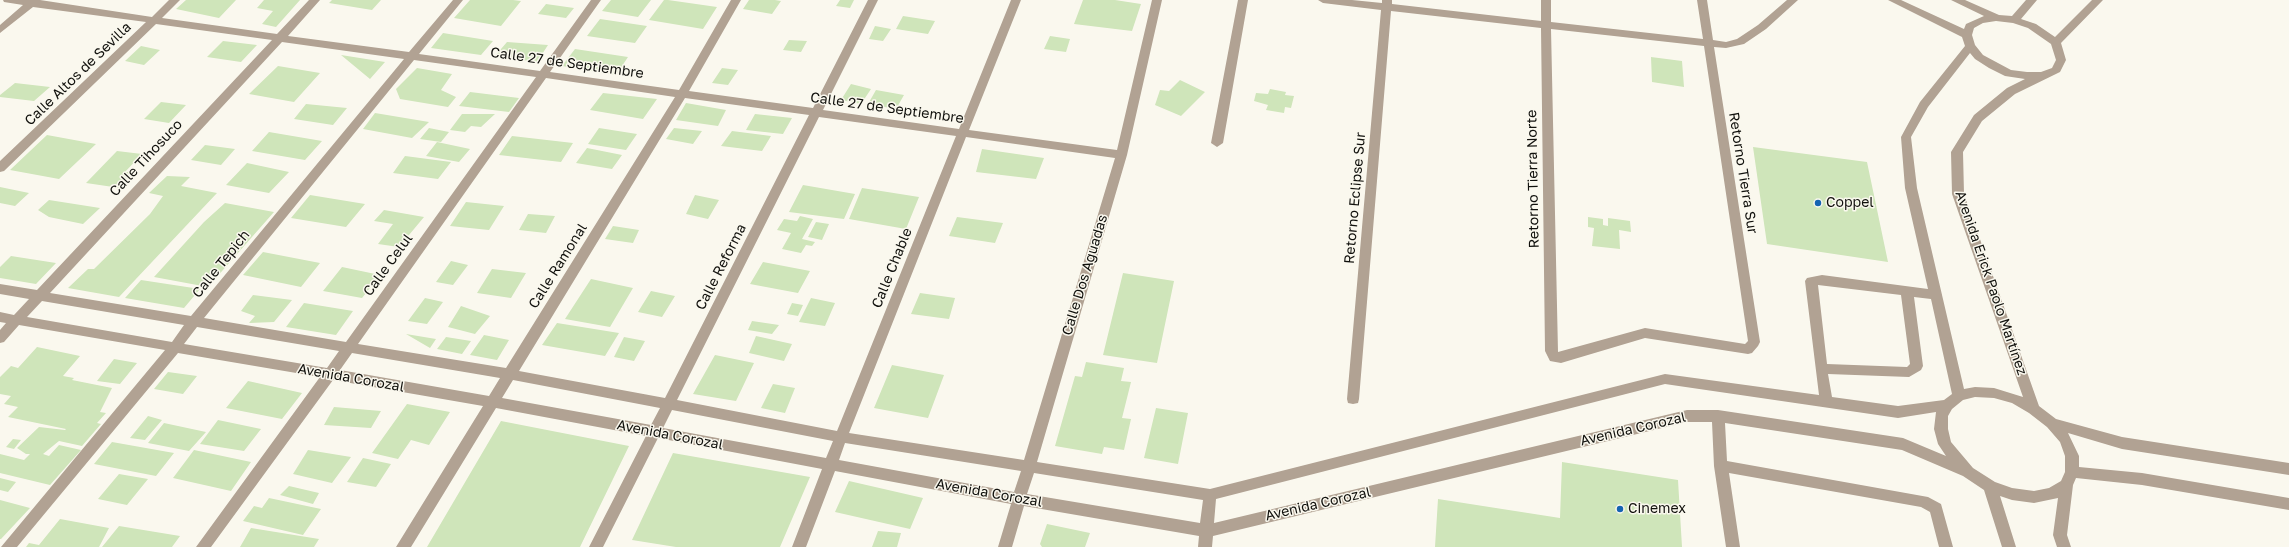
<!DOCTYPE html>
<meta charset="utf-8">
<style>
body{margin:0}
canvas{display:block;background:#faf8ee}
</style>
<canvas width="2289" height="547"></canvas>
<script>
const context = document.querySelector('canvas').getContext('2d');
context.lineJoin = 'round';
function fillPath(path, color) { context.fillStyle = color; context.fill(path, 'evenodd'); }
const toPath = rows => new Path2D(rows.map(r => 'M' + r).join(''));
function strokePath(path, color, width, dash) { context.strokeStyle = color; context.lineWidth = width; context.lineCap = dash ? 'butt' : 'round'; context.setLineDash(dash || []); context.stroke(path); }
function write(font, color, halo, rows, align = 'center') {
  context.font = font + ' "Golos Text",sans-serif'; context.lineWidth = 3; context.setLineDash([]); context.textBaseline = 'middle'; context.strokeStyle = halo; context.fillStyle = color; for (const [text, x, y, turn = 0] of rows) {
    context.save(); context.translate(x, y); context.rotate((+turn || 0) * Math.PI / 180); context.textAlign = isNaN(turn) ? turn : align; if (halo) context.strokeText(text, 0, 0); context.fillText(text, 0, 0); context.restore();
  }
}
fillPath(toPath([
 [186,0,236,0,219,18,176,9],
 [264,0,300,0,276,27,262,24,273,11,257,8],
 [332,0,381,0,372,10,329,3],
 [470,0,513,0,521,1,501,26,454,18],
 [611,0,651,0,638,17,602,11],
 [664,0,668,0,717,7,703,29,649,20],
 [749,0,775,0,781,1,772,14,743,9],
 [840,0,854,0,850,8,836,6],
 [1083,0,1115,0,1141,4,1132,31,1074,24],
 [546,4,574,8,566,18,538,14],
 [903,16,935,21,928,34,896,29],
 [600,19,647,26,635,43,587,36],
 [875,26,891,29,883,41,869,39],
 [443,33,493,41,481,55,431,48],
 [1050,36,1070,39,1066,52,1044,49],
 [789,40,807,41,801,52,783,50],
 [223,41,257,45,241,62,207,57],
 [507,42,548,45,537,62,495,56],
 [141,46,160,50,144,65,125,61],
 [575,49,628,57,616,75,562,66],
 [341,55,385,62,370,79],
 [1651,57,1682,61,1684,87,1652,82],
 [278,66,320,73,294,102,249,94],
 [417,68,452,74,441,90,456,97,448,107,400,99,396,89],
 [722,68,738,70,728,85,712,83],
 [1180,80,1205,92,1181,116,1155,105,1160,90,1169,91],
 [15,83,50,87,34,101,0,97,0,95],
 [851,84,871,89,861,104,841,100],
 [1270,89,1286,92,1285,95,1294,96,1291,108,1285,107,1284,113,1266,110,1268,105,1254,101,1256,93,1268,94],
 [876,90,904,95,896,109,868,104],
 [470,92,519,98,509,112,459,106],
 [603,93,657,99,643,119,590,110],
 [161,102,186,105,169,123,144,119],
 [686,103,726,110,718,126,676,120],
 [306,104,347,108,333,125,294,119],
 [375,113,429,122,412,138,363,129],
 [462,114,495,114,481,127,471,126,465,132,450,130],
 [755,114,792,118,783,134,746,130],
 [429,128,449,132,441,142,420,139],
 [599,128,637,134,626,150,588,144],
 [674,128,702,131,693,144,666,139],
 [732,131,771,136,762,151,721,146],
 [269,132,322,141,305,160,252,151],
 [47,135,96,144,59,179,10,170],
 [512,136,573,143,561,162,499,155],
 [437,142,470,149,459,162,426,156],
 [205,145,235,149,221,165,191,160],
 [1753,147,1867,162,1888,262,1767,244],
 [587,148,622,155,612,169,576,163],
 [982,149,1044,158,1036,179,976,172],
 [117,151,142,154,125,172,134,172,120,188,86,183],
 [405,156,451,162,438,179,393,173],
 [247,163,289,172,269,193,226,185],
 [167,176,190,177,181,186,217,193,119,297,68,288,88,269,94,269,150,214,163,196,149,193],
 [803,185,855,194,844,219,789,212],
 [0,187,29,193,15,206,0,203],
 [862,188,919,197,906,229,849,219],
 [310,195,365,204,346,227,291,218],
 [695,195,719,200,708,219,686,214],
 [49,200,100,208,83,224,49,217,38,210],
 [466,202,504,206,489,230,450,226],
 [225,203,274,212,208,287,154,277,204,222],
 [384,210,424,217,399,247,378,244,393,224,374,221],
 [528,214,555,216,546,233,519,230],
 [800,216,813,219,802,239,815,242,812,246,806,245,801,253,782,249,791,233,777,230,784,219,797,221],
 [957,217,1003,223,995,243,949,236],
 [1588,217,1603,219,1603,225,1608,226,1608,218,1630,221,1631,232,1619,230,1620,249,1592,246,1594,228,1588,227],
 [816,222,829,224,822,240,808,237],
 [613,226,639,230,633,243,605,239],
 [263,252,320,263,301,287,243,275],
 [11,256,56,263,36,284,0,278,0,267],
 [451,261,468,265,453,285,436,282],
 [763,262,810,271,798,293,750,284],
 [342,267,380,275,362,298,323,291],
 [492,269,526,273,511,298,477,293],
 [1123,273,1174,281,1157,363,1103,355],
 [591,279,633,288,610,327,565,319],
 [141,280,200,289,184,308,125,298],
 [651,291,675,296,662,317,638,312],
 [920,293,955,298,949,319,911,314],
 [253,295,292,300,274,322,249,323,255,316,241,311],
 [425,298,443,302,427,324,408,321],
 [811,298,835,303,825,326,799,322],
 [304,303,353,311,336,335,286,327],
 [792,303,803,305,798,316,787,314],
 [461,306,490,316,475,334,448,327],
 [752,321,779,325,772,334,748,330],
 [557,323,619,333,605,356,542,345],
 [406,334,436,339,430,348],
 [484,335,509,340,497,360,470,355],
 [756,336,792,344,784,361,749,353],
 [446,337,471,341,462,354,437,349],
 [624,337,645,341,634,361,614,357],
 [37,347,80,356,63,376,74,378,72,380,112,388,100,412,106,413,97,423,101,424,82,446,59,441,43,454,49,456,59,445,81,450,50,485,0,473,0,454,24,460,30,454,26,454,17,448,39,427,65,430,66,429,8,417,18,407,4,404,11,396,0,394,0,377,11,366,18,368],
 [715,355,754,363,736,401,693,394],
 [114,359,137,363,120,384,97,381],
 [1086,362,1124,368,1121,381,1131,382,1122,418,1131,419,1124,450,1104,447,1102,454,1055,446,1075,376,1082,377],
 [892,365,944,375,928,418,874,408],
 [168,372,197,376,183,394,154,389],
 [248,381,302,393,282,419,226,408],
 [773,384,795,388,785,413,761,408],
 [407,404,450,412,429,445,411,440,398,459,372,453],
 [334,407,381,411,371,428,324,425],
 [1156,408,1188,413,1178,464,1144,458],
 [148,416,162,420,145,440,130,438],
 [218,420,261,429,244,451,200,444],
 [501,421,629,446,580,547,427,547],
 [164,423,206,432,189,451,148,443],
 [13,439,21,440,14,449,6,447],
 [112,442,174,453,156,476,94,464],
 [194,450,251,462,231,491,173,478],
 [308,450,351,457,332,483,293,474],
 [673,453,810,477,780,547,676,547,632,540],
 [363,458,391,464,376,487,347,482],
 [1562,462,1678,480,1682,547,1435,547,1438,499,1560,518],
 [119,474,148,479,127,505,98,499],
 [0,478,16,482,8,492,0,490],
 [849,481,923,498,910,529,835,512],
 [289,486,319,493,313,504,280,495],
 [269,498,321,509,303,535,243,521,254,506,262,508],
 [0,500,30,508,1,539,0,539],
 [60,519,109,528,99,547,26,547,29,543,39,545],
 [1047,524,1090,533,1085,547,1042,547,1040,544],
 [119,526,180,536,172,547,102,547],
 [251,528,319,539,314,547,240,547],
 [878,531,901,533,897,547,872,547]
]), '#cfe5ba');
fillPath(toPath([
 [3,0,40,0,152,17,169,0,180,0,162,18,277,34,309,0,320,0,288,36,409,52,453,0,463,0,419,54,540,71,591,0,601,0,550,72,679,90,731,0,741,0,689,91,813,108,868,0,878,0,823,110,959,129,1011,0,1021,0,969,130,1117,150,1152,0,1162,0,1127,155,1037,462,1210,489,1665,374,1819,395,1805,281,1807,278,1822,275,1928,289,1905,188,1901,137,1920,102,1965,46,1962,37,1888,0,1901,0,1964,29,1966,24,1984,16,1951,0,1965,0,1999,15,2012,16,2026,0,2037,0,2021,19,2036,24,2055,37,2092,0,2103,0,2061,43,2066,60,2060,72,2015,94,1982,121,1963,152,1964,194,2039,406,2056,419,2122,437,2289,463,2289,475,2122,449,2068,433,2079,456,2079,467,2142,473,2289,498,2289,510,2142,485,2076,478,2073,485,2067,535,2071,547,2057,547,2053,535,2058,498,2034,503,2012,500,2000,496,2016,547,2002,547,1984,490,1963,476,1902,450,1725,423,1727,461,1928,497,1941,504,1953,547,1939,547,1930,512,1921,507,1729,473,1740,547,1726,547,1714,466,1712,422,1687,422,1213,536,1212,547,1198,547,1199,536,1024,506,1012,547,998,547,1011,504,835,471,806,547,792,547,822,469,658,438,603,547,589,547,646,436,496,408,411,547,396,547,483,406,333,380,211,547,196,547,320,377,178,353,17,547,1,547,165,350,19,325,4,342,0,343,0,330,6,323,0,322,0,312,14,315,29,299,0,294,0,284,37,290,272,40,156,24,4,171,0,172,0,161,146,22,33,7,0,33,0,25,23,5,4,2,3,0],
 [1996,21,2013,23,2028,28,2051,44,2056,60,2052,68,2041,72,2027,72,2011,70,1983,55,1975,45,1972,35,1974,28,1983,23,1996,21],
 [282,42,404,59,191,316,50,293,282,42],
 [1970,53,1975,59,1989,68,2005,76,2025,79,2007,88,1974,115,1951,152,1952,194,2023,397,1994,388,1975,387,1964,389,1917,188,1911,137,1928,107,1970,53],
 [414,60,536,77,346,342,204,318,414,60],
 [546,78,675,97,506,368,358,344,546,78],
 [685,98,809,115,665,398,519,371,685,98],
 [819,117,956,136,837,431,677,400,819,117],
 [966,137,1115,158,1024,460,849,433,966,137],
 [1818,285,1901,295,1910,364,1907,367,1827,364,1818,285],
 [1914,297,1931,299,1952,394,1944,400,1898,406,1832,397,1828,374,1909,377,1921,370,1923,366,1914,297],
 [42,301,184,325,172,342,27,317,42,301],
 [197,327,339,351,327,368,184,344,197,327],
 [352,353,500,378,489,396,340,370,352,353],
 [513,380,660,408,651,425,502,398,513,380],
 [1665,384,1898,418,1936,412,1934,429,1938,444,1946,456,1903,438,1718,410,1687,410,1214,523,1216,499,1665,384],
 [1975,397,1994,398,2012,403,2029,413,2047,427,2060,442,2065,456,2065,472,2061,481,2049,488,2034,491,2012,488,1995,482,1973,468,1951,442,1948,429,1948,416,1952,409,1963,400,1975,397],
 [672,410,833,441,826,458,663,428,672,410],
 [845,443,1021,471,1014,492,839,460,845,443],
 [1034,473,1203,500,1200,523,1027,494,1034,473],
 [1238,0,1248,0,1223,143,1217,147,1211,143,1238,0],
 [1318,0,1352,0,1382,3,1382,0,1392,0,1392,4,1541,21,1541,0,1551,0,1551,22,1703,39,1697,0,1707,0,1713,40,1726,42,1737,39,1758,25,1787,0,1798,0,1766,29,1744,44,1726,48,1714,47,1760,342,1758,346,1752,353,1748,354,1645,338,1561,363,1550,361,1545,351,1541,28,1391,11,1359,399,1358,403,1353,404,1348,403,1347,399,1381,10,1323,3,1318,0],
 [1551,29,1704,46,1748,341,1745,344,1645,328,1558,352,1551,29]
]), '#b1a293');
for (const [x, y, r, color] of [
 [1818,203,4,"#1563b2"],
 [1620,509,4,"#1563b2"]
]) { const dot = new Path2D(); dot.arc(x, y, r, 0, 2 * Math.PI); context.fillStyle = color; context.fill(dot); strokePath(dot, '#faf8ee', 1.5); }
write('14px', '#10100c', '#faf8ee', [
 ["Calle 27 de Septiembre",567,63,8],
 ["Calle Altos de Sevilla",78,74,-44],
 ["Calle 27 de Septiembre",887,108,8],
 ["Calle Tihosuco",146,158,-47],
 ["Retorno Tierra Sur",1743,173,81],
 ["Retorno Tierra Norte",1533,179,-91],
 ["Retorno Eclipse Sur",1355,198,-85],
 ["Calle Tepich",221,264,-51],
 ["Calle Celul",388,265,-54],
 ["Calle Ramonal",558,266,-58],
 ["Calle Reforma",721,267,-63],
 ["Calle Chable",892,268,-68],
 ["Calle Dos Aguadas",1085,275,-73],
 ["Avenida Erick Paolo Martínez",1991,283,71],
 ["Avenida Corozal",351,378,10],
 ["Avenida Corozal",1633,429,-13],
 ["Avenida Corozal",670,435,11],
 ["Avenida Corozal",989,493,10],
 ["Avenida Corozal",1318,504,-13]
]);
write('14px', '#10100c', '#faf8ee', [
 ["Coppel",1826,203],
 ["Cinemex",1628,509]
], 'left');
</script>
